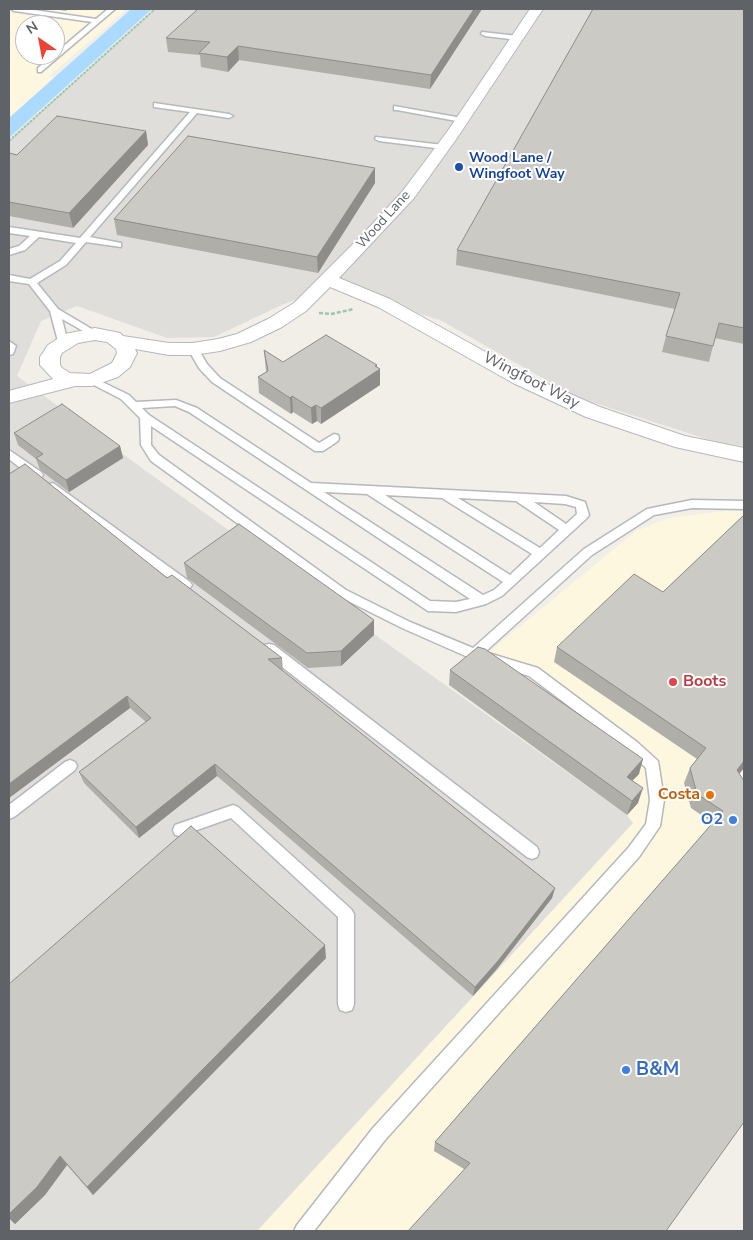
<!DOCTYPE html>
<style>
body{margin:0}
#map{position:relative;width:753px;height:1240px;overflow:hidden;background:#f1efe8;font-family:"Nunito Sans",sans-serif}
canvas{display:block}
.frame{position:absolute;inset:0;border:10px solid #5f6368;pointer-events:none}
.north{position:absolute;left:15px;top:15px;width:50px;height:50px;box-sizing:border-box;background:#fff;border:1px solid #bfc1c3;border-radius:50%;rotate:327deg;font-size:14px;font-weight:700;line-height:20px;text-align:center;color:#5f6368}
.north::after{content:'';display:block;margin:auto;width:18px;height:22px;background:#ea4335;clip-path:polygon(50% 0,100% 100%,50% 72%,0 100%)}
</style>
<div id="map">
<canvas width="753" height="1240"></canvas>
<div class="frame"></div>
<div class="north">N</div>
</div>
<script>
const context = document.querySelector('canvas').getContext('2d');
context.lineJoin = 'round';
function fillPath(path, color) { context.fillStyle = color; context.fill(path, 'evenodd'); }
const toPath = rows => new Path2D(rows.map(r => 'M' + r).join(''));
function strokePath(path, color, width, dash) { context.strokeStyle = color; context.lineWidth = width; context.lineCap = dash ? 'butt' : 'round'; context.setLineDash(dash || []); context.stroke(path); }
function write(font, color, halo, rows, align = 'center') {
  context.font = font + ' "Nunito Sans",sans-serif'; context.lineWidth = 4; context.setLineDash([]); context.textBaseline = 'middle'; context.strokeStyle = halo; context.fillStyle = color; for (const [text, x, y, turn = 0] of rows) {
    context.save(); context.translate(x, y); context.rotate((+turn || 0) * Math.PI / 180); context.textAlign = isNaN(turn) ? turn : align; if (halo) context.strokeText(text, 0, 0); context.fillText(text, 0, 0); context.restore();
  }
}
fillPath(toPath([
 [9,9,127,9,49,76,54,78,9,118],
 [25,25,55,25,55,55,25,55],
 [734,510,744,512,744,1120,665,1231,257,1231,632,823,627,815,449,685,636,531,669,518]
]), '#fef7e0');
fillPath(toPath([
 [155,9,744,9,744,446,719,443,576,397,440,320,331,287,284,304,214,337,167,338,77,306,41,321,17,376,139,466,627,815,633,823,257,1231,9,1231,9,141]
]), '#e0deda');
fillPath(toPath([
 [131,9,152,9,9,138,9,118]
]), '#aadaff');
const service = toPath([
 [11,9,27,9,96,19,108,9,115,9,41,72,38,72,38,68,92,22,14,11,11,9],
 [482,32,518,36,522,38,518,40,485,36,481,34,482,32],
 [154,103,229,114,233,116,229,118,197,113,90,237,121,243,121,247,86,242,66,265,37,283,58,309,100,334,95,337,92,336,62,319,68,343,67,345,59,345,50,311,29,284,9,281,9,275,30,279,60,261,76,243,39,237,25,250,9,255,9,249,19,246,30,236,9,233,9,227,80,238,190,112,154,107,154,103],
 [394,106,462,118,466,120,462,122,397,110,394,110,394,106],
 [376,137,443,145,447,147,443,149,379,141,375,139,376,137],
 [9,341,16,346,13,354,9,355,9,341],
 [193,346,197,347,207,364,220,378,319,443,334,434,338,435,339,438,338,441,323,451,315,451,212,382,199,368,188,349,193,346],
 [92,377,129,395,136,402,176,400,197,408,311,483,566,496,585,502,589,515,587,518,502,596,486,604,456,612,428,611,151,426,151,445,159,455,346,590,410,622,473,648,584,549,647,509,692,500,744,501,744,509,692,508,654,515,592,555,485,652,538,668,637,742,658,761,664,800,660,826,639,857,385,1140,314,1231,294,1231,297,1225,373,1128,629,847,646,824,650,800,646,768,627,750,529,676,470,658,402,628,338,596,151,461,141,445,140,418,121,399,88,382,87,380,92,377],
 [175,406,189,412,470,599,456,602,430,601,149,415,142,408,175,406],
 [324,492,367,494,503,582,494,590,483,595,324,492],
 [385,495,442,498,532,554,510,575,385,495],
 [458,498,516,501,559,530,540,548,458,498],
 [534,502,565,504,576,507,577,514,566,524,534,502],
 [9,450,41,472,43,475,41,478,33,478,9,459,9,450],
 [53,483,190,582,192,585,190,588,182,588,49,490,47,487,49,484,53,483],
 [269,644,274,645,537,847,539,852,537,857,532,859,527,857,264,653,263,649,264,645,269,644],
 [70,760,75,762,77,766,75,770,14,817,9,819,9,805,65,762,70,760],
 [233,805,238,807,351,909,354,914,354,1004,352,1010,346,1012,340,1010,338,1004,338,917,231,818,180,836,175,835,173,830,175,825,233,805]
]);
const minor = toPath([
 [530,9,543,9,457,138,414,198,339,278,390,299,527,375,600,407,685,436,744,448,744,462,675,447,586,417,513,383,378,307,330,287,306,311,282,327,251,342,220,351,193,355,169,355,135,349,137,353,130,367,118,377,92,386,75,386,9,403,9,391,53,379,40,365,40,357,48,345,65,334,95,328,120,333,123,336,169,343,193,343,218,339,237,334,268,319,294,303,363,234,402,192,447,132,530,9],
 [95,340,107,342,116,349,117,353,112,363,90,374,70,373,62,368,60,365,60,357,62,353,78,343,95,340]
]);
strokePath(service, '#b5b8bc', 3);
strokePath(minor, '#b5b8bc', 2);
strokePath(toPath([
 [9,141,155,9]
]), '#9cc7a9', 2, [3, 1]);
strokePath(toPath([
 [319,313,331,314,354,309]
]), '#9cc7a9', 2.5, [4, 2]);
fillPath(service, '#fff');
fillPath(minor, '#fff');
fillPath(toPath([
 [54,9,68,9,66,11],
 [482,9,430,89,239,60,228,72,201,67,200,55,168,52,166,38],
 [744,9,744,344,715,338,709,362,662,352,666,336,675,309,456,265,457,250],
 [146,131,148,145,73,228,9,216,9,153,17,155],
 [375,168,375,183,318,273,117,235,114,219],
 [264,350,283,362,377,367,380,385,321,424,317,421,312,424,293,412,291,414,259,393,258,377,266,372],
 [14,433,120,446,123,458,69,492,40,470,36,459,18,445],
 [9,474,167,578,282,658,283,670,281,670,555,888,552,898,496,970,473,996,217,776,139,838,84,783,79,772,146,722,130,708,9,798],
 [744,515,744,768,739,774,744,1122,464,1169,434,1151,435,1142,713,823,691,808,684,783,690,768,697,759,554,662,557,647,663,592],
 [184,563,374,635,341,666,308,668,187,578],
 [450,670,639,774,632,781,638,803,627,815,449,685],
 [326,958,93,1195,67,1165,45,1195,15,1224,9,1218,9,984]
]), '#afaea9');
fillPath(toPath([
 [474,9,482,9,430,89,431,75],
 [238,46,239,60,228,72,227,57],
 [146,131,148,145,73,228,69,213],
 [375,168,375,183,318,273,317,257],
 [377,365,377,371,380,369,380,385,321,424,321,408],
 [292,396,293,412,291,414,290,398],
 [316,405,317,421,312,424,311,408],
 [120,446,123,458,69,492,66,480],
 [374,620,374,635,341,666,341,651],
 [127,696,130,708,9,798,9,784],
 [643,759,639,774,622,791,627,777],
 [744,761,744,768,731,784,737,770],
 [215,764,217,776,139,838,136,827],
 [643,788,638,803,627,815,632,801],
 [555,888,552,898,496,970,473,996,475,987],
 [325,945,326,958,93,1195,87,1187],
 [60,1156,67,1165,45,1195,15,1224,9,1218,9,1214]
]), '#8f8d8a');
const building = toPath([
 [198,9,474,9,431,75,238,46,227,57,199,53,210,42,166,38,198,9],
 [593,9,744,9,744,328,719,323,713,346,666,336,680,293,457,250,593,9],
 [57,116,146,131,69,213,9,202,9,153,17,155,57,116],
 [188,136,375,168,317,257,114,219,188,136],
 [326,335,377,365,375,366,380,369,321,408,316,405,311,408,292,396,290,398,258,377,268,371,264,350,283,362,326,335],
 [62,404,120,446,66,480,36,458,43,454,14,433,62,404],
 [25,464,167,578,172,575,282,658,268,659,555,888,498,961,475,987,215,764,136,827,79,772,151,718,127,696,9,784,9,474,25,464],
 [744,515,744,761,737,770,744,781,744,1122,666,1231,408,1231,470,1163,435,1142,723,811,697,794,690,768,706,748,557,647,634,574,663,592,744,515],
 [239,524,374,620,341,651,307,653,184,563,239,524],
 [478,647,485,649,643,759,627,777,643,788,632,801,450,670,478,647],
 [191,826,325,945,87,1187,60,1156,37,1187,9,1214,9,984,191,826]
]);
fillPath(building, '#cccac5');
strokePath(building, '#8f8d8a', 1);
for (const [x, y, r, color] of [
 [459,167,5,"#1a4fb4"],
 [673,682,5,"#e0444e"],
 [710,795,5,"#e8710a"],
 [733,820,5,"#3f7fe0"],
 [626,1070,5,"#3f7fe0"]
]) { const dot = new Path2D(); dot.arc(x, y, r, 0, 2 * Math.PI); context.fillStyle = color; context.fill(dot); strokePath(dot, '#fff', 2); }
write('bold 14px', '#164399', '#fff', [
 ["Wood Lane /",469,159],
 ["Wingfoot Way",469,175]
], 'left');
write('14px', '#5f6368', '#fff', [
 ["Wood Lane",384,220,-48]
]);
write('16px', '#5f6368', '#fff', [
 ["Wingfoot Way",531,381,27]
]);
write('bold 16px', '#be3a42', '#fff', [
 ["Boots",683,682]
], 'left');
write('bold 16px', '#c56008', '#fff', [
 ["Costa",700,795]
], 'right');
write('bold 16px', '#366cbe', '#fff', [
 ["O2",723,820]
], 'right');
write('bold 19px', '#366cbe', '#fff', [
 ["B&M",636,1070]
], 'left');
</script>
